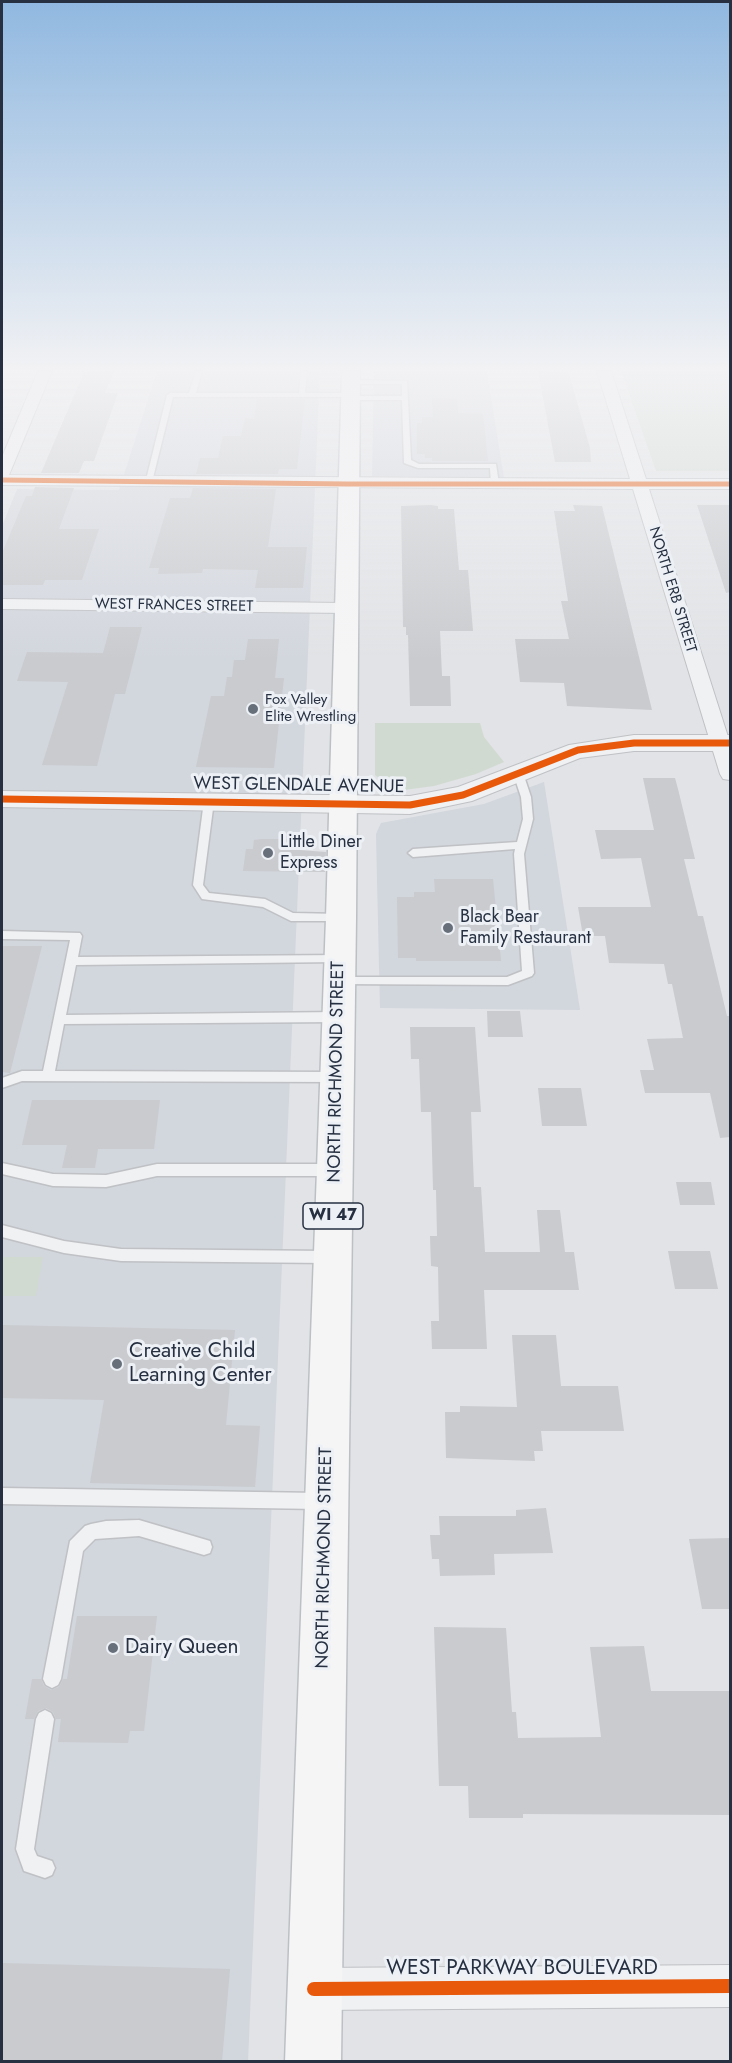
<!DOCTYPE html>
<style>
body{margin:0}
#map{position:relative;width:732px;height:2063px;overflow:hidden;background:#e1e3e6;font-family:Jost,sans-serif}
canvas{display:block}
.frame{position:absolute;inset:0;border:3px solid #263041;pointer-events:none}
</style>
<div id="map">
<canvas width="732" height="2063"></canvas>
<div class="frame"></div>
</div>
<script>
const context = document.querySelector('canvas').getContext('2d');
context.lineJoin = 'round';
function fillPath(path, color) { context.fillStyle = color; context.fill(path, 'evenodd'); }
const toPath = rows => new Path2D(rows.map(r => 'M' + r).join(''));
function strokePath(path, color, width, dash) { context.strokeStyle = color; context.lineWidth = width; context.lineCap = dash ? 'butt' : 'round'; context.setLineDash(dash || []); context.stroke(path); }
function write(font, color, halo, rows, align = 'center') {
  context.font = font + ' Jost,sans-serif'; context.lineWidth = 6; context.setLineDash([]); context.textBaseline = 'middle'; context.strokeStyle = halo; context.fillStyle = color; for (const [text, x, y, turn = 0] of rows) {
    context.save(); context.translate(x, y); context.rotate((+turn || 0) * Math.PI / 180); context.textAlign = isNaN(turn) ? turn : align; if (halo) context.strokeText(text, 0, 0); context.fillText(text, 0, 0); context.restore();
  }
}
fillPath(toPath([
 [157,371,320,371,248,2061,2,2062,2,526,17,489,119,490],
 [374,371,487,371,504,478,372,476],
 [544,782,580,1010,380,1008,376,834,381,823,484,804]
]), '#d2d6dd');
fillPath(toPath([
 [621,371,730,371,730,471,656,471],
 [375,723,480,723,484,737,504,762,476,774,434,786,404,790,402,786,389,786,375,775],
 [2,1257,43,1257,36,1296,2,1296]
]), '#d1dad0');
fillPath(toPath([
 [114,371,105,393,118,393,94,461,84,461,79,473,41,473,84,372],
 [538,371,569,373,590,448,591,462,555,462],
 [432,398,457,399,458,413,483,414,488,461,432,461,432,458,425,458,425,454,417,454,417,423,422,423,422,417,433,417],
 [257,399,305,399,297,469,279,469,278,474,196,474,200,458,218,458,223,436,241,436,245,418,254,419],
 [35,487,74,488,59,529,99,529,82,580,45,580,43,585,2,585,2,553,26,496,32,496],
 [193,488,276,489,268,547,307,547,303,588,255,588,258,570,203,569,202,573,158,574,159,568,149,568,170,498,190,498],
 [431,505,438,506,438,509,454,509,459,570,468,570,473,631,440,631,442,676,450,676,451,706,410,706,408,635,406,635,406,627,403,627,401,506],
 [573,505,602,506,652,710,567,706,564,683,520,682,515,639,569,639,561,601,568,601,554,511,575,511],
 [697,505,730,505,730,592,726,593],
 [110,627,142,627,125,694,115,694,97,766,42,765,68,682,17,681,27,652,103,653],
 [248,639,279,639,275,678,284,678,274,768,196,767,211,696,224,696,227,677,232,677,234,660,245,660],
 [643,778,675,778,678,789,695,859,684,859,698,916,703,916,727,1016,730,1016,730,1137,720,1138,710,1093,645,1093,640,1070,654,1070,647,1039,683,1038,672,984,668,984,664,964,609,963,605,936,583,936,578,907,651,907,641,858,601,859,595,830,654,830],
 [262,839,287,839,286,849,326,852,325,872,243,871,246,849,253,849,254,840],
 [434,879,493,879,501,961,416,961,416,958,398,958,397,897,414,897,414,892,435,892],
 [2,946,42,946,10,1073,2,1072],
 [487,1011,520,1011,523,1037,488,1037],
 [410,1027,475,1027,481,1112,471,1112,474,1187,481,1187,485,1252,540,1252,537,1210,560,1210,565,1252,574,1252,579,1290,484,1290,487,1349,432,1349,431,1321,439,1321,438,1267,431,1266,430,1236,437,1236,436,1190,433,1190,431,1112,421,1112,419,1059,411,1059],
 [538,1088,581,1088,587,1126,542,1126],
 [32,1100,160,1100,154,1149,98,1149,95,1168,62,1168,67,1145,22,1145],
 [676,1182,711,1182,715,1205,680,1205],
 [668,1251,710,1251,718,1289,675,1289],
 [2,1325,235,1330,226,1425,260,1426,255,1487,90,1483,104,1400,2,1398],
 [512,1335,556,1335,561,1386,618,1386,624,1431,541,1431,543,1451,534,1451,535,1461,446,1458,445,1412,460,1412,460,1406,517,1407],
 [546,1508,553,1553,494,1554,495,1575,440,1576,439,1559,432,1559,430,1535,440,1535,439,1516,516,1516,516,1510],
 [730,1538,730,1609,702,1609,689,1539],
 [77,1616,157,1616,144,1731,130,1731,128,1743,58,1742,61,1719,56,1719,53,1712,46,1708,38,1711,34,1719,25,1719,32,1679,41,1679,44,1686,51,1690,59,1687,63,1679,67,1679],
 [434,1627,506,1628,512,1712,516,1712,518,1738,601,1737,590,1647,644,1646,651,1691,730,1691,730,1815,523,1814,523,1818,469,1818,468,1786,439,1786],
 [2,1963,230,1969,222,2061,2,2061]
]), '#c9cbce');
const service = toPath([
 [196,371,202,371,196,393,299,393,301,371,307,371,305,393,350,393,353,396,402,396,402,384,350,384,347,382,350,380,407,381,411,460,419,464,496,464,499,484,495,486,491,484,490,468,418,468,404,463,402,400,350,400,347,397,173,397,152,482,145,484,167,395,170,393,189,393,196,371],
 [518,770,523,773,531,797,533,819,524,854,534,973,532,976,508,985,337,984,335,981,341,977,507,977,522,971,514,854,515,849,413,857,408,853,413,849,517,842,523,819,521,797,513,773,518,770],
 [209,798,214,801,203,885,209,893,265,899,293,913,341,914,347,918,345,921,291,921,263,907,202,899,193,885,204,801,209,798],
 [2,931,80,933,82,936,78,957,343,955,345,958,339,962,76,965,66,1015,338,1012,344,1017,338,1022,64,1024,55,1071,336,1072,340,1074,342,1077,340,1080,336,1082,22,1081,2,1088,2,1078,22,1071,43,1071,70,940,2,939,2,931],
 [2,1163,53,1174,106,1175,157,1164,333,1164,338,1166,340,1170,338,1174,333,1176,157,1176,106,1187,53,1186,2,1174,2,1163],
 [2,1225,64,1241,121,1249,328,1251,333,1253,335,1257,333,1261,328,1263,121,1261,64,1253,2,1237,2,1225],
 [2,1488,319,1493,325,1495,327,1501,325,1507,319,1509,2,1504,2,1488],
 [139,1520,210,1541,212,1547,210,1553,204,1555,139,1536,95,1539,83,1551,61,1679,58,1685,52,1688,46,1685,43,1679,70,1541,85,1526,91,1524,106,1521,139,1520],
 [45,1710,51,1713,54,1719,34,1849,37,1856,52,1861,55,1868,52,1875,45,1878,24,1871,16,1849,36,1719,39,1713,45,1710]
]);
const minor = toPath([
 [38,371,52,371,9,475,630,479,597,371,611,371,646,479,730,479,730,489,649,489,730,743,730,780,723,779,720,774,633,489,2,485,2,457,38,371],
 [2,599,346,603,355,608,346,613,2,609,2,599],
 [730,1965,730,2007,314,2010,299,2004,293,1989,299,1974,314,1968,730,1965]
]);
const tertiary = toPath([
 [634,735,730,735,730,751,634,751,580,758,472,801,410,814,2,807,2,791,410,796,458,787,569,745,634,735]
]);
const primary = toPath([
 [342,371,360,371,356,918,341,2062,285,2062,326,918,342,371]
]);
strokePath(service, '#bfc1c4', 3);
strokePath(minor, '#bfc1c4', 2);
strokePath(tertiary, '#bfc1c4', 2);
strokePath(primary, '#bcc0c4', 3);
fillPath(service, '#f0f1f3');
fillPath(minor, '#f0f1f3');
fillPath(tertiary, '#f0f1f3');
fillPath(primary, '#f5f5f6');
strokePath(toPath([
 [2,480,347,484,730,484]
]), '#e8590c', 5);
strokePath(toPath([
 [2,799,410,805,463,795,578,750,634,743,730,743]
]), '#e8590c', 7);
strokePath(toPath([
 [314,1989,730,1986]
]), '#e8590c', 14);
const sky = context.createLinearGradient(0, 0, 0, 660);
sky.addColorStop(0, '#90b8e0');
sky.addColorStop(0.56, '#f2f2f4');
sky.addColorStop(1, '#f2f2f400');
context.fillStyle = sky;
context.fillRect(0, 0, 732, 660);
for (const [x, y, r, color] of [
 [253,709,6,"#676f7b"],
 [268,853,6,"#676f7b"],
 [448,928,6,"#676f7b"],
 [117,1364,6,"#676f7b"],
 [113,1648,6,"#676f7b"]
]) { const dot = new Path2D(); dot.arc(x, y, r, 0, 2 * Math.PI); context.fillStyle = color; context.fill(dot); strokePath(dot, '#edf1f6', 2); }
write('15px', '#263041', '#edf1f6', [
 ["NORTH ERB STREET",672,590,73],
 ["WEST FRANCES STREET",174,606,1]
]);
write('15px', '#263041', '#edf1f6', [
 ["Fox Valley",265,700],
 ["Elite Wrestling",265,717]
], 'left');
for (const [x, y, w] of [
 [333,1216,60]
]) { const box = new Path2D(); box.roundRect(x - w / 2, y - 13, w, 26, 4.5); context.fillStyle = '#edf1f6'; context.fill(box); strokePath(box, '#263041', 1.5); }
write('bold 16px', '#263041', null, [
 ["WI 47",333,1216]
]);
write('18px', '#263041', '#edf1f6', [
 ["WEST GLENDALE AVENUE",299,786,1],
 ["NORTH RICHMOND STREET",337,1072,-89],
 ["NORTH RICHMOND STREET",325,1558,-89]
]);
write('18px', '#263041', '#edf1f6', [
 ["Little Diner",280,843],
 ["Express",280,864],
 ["Black Bear",460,918],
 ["Family Restaurant",460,939]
], 'left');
write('21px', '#263041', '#edf1f6', [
 ["Creative Child",129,1352],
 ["Learning Center",129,1376],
 ["Dairy Queen",125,1648]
], 'left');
write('21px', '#263041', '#edf1f6', [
 ["WEST PARKWAY BOULEVARD",522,1969]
]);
</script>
